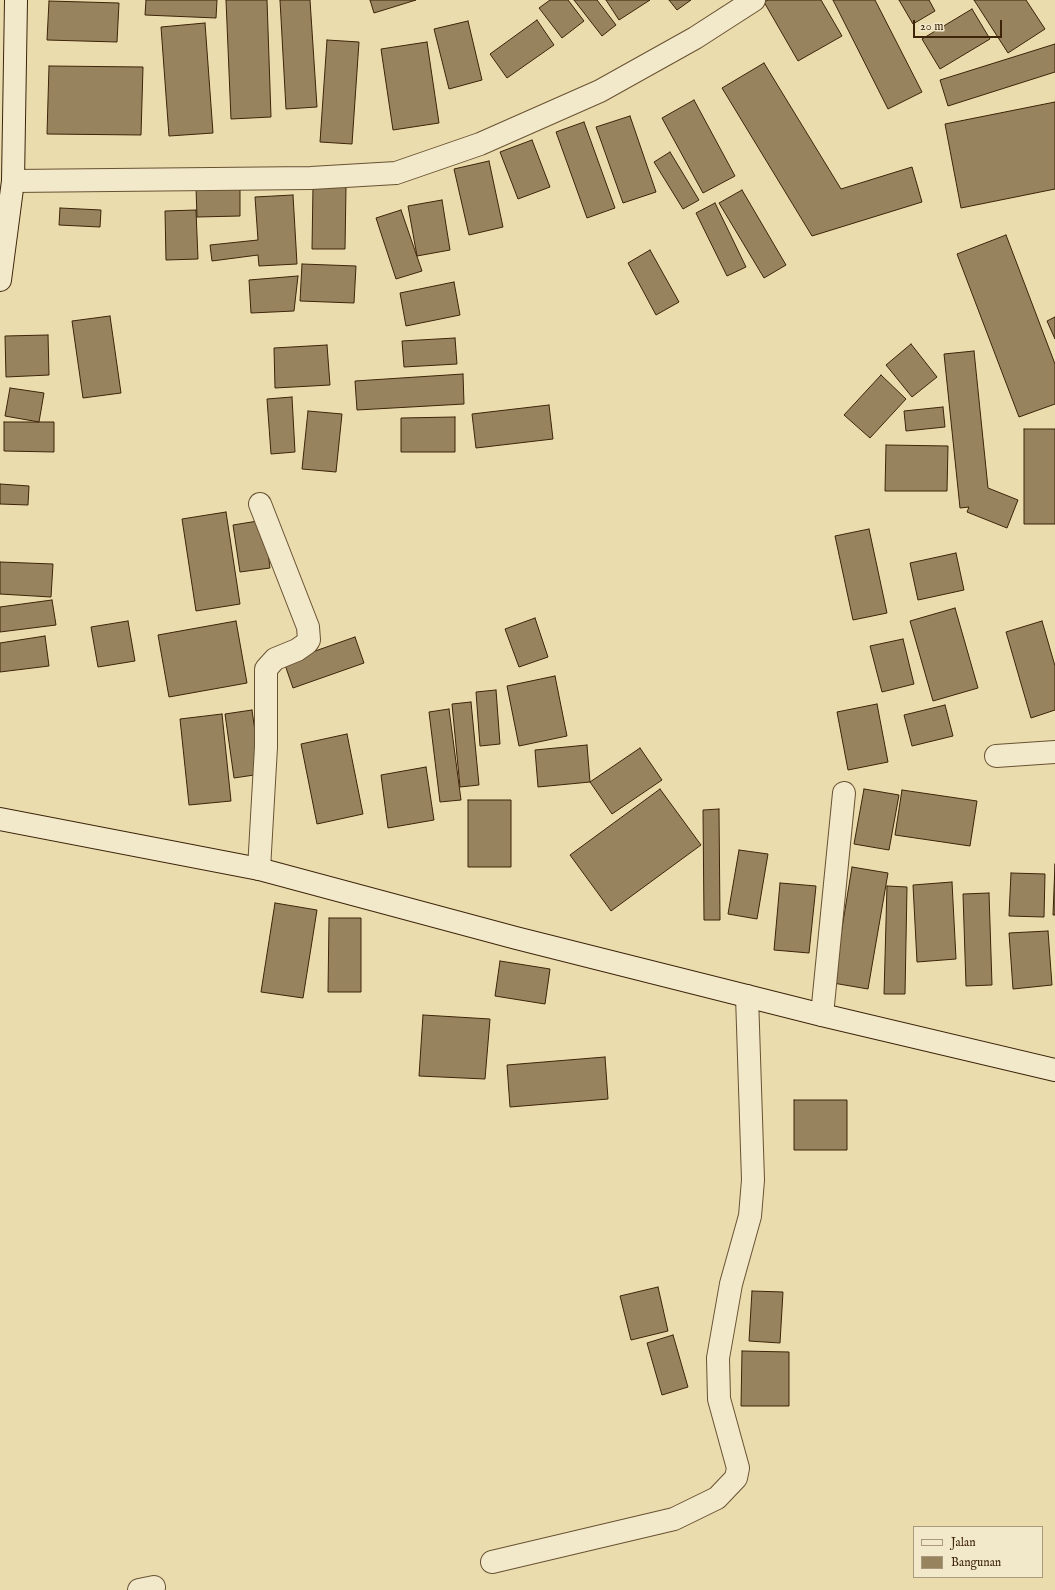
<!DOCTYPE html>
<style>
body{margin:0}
#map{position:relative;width:1055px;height:1590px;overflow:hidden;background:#ebdcae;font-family:"IM FELL English",serif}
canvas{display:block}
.legend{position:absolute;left:913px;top:1526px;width:130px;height:52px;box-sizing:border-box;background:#f2e8ca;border:1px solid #aa9a7d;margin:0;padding:5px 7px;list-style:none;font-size:12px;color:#3d2409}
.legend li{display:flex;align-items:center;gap:8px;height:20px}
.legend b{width:20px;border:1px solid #aa9a7d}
.scale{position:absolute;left:913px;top:20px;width:89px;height:18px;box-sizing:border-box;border:2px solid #3d2409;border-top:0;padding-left:5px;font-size:12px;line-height:14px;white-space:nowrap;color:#3d2409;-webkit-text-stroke:3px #f2e8ca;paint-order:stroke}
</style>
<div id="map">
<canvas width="1055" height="1590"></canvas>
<ul class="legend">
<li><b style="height:5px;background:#f2e8ca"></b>Jalan</li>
<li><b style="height:11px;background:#97845f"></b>Bangunan</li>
</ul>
<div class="scale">20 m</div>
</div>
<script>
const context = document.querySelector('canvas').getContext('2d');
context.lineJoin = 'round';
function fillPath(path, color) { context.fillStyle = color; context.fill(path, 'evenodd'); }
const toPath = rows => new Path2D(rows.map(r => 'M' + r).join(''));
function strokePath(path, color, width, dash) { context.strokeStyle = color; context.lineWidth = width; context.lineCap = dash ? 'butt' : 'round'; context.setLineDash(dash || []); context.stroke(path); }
const building = toPath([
 [146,0,217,0,216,18,145,15,146,0],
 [226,0,267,0,271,117,231,119,226,0],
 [280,0,310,0,317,107,286,109,280,0],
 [370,0,416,0,374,13,370,0],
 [550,0,568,0,584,21,562,38,539,8,550,0],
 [574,0,597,0,616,25,602,36,574,0],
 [606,0,650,0,619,20,606,0],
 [669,0,691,0,677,10,669,0],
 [768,0,821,0,842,36,798,61,764,2,768,0],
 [833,0,875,0,922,92,888,109,833,0],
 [899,0,929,0,935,11,913,24,899,0],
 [974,0,1026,0,1045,29,1008,53,974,0],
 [49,1,119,3,117,42,47,40,49,1],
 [972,9,990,39,940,69,922,39,972,9],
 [537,20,554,45,507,78,490,54,537,20],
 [468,21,482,80,449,89,434,29,468,21],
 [205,23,213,133,169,136,161,27,205,23],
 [327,40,359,42,352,144,320,142,327,40],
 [427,42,439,123,393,130,381,49,427,42],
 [1055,44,1055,72,948,106,940,80,1055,44],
 [764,63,841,189,912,167,922,202,812,236,722,88,764,63],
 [49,66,143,67,141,135,47,134,49,66],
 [694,100,735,176,703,193,662,118,694,100],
 [1055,102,1055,189,961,208,945,124,1055,102],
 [630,116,656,192,623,203,596,127,630,116],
 [584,122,615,208,587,218,556,132,584,122],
 [532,140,550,187,518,199,500,152,532,140],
 [670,152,699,200,683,209,654,162,670,152],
 [489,161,503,227,469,235,454,169,489,161],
 [313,186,346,187,345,249,312,249,313,186],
 [240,187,240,216,197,217,196,188,240,187],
 [742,190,786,265,764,278,719,203,742,190],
 [293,195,297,264,259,266,258,255,212,261,210,245,258,240,255,197,293,195],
 [442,200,450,250,417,256,408,206,442,200],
 [715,203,746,267,727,276,696,213,715,203],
 [60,208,101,210,100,227,59,225,60,208],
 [196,210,198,259,166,260,165,211,196,210],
 [401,210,422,271,396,279,376,218,401,210],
 [1006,235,1055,364,1055,404,1019,417,957,254,1006,235],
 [650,250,679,302,656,315,628,263,650,250],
 [302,264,356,266,354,303,300,301,302,264],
 [298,276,294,311,251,313,249,280,298,276],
 [454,282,460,315,406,326,400,293,454,282],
 [110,316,121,393,83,398,72,321,110,316],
 [1055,317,1055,339,1047,321,1055,317],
 [48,335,49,375,6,377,5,336,48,335],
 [455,338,457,364,404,367,402,341,455,338],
 [911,344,937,377,912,397,886,365,911,344],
 [327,345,330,385,275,388,274,348,327,345],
 [974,351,988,488,1018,500,1007,528,967,512,969,507,960,508,944,354,974,351],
 [463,374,464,404,357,410,355,381,463,374],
 [881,375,906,399,870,438,844,415,881,375],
 [10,388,44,393,39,422,5,416,10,388],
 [292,397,295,452,271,454,267,399,292,397],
 [549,405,553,439,476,448,472,414,549,405],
 [943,407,945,427,906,431,904,411,943,407],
 [308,411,342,414,336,472,302,469,308,411],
 [455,417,455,452,401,452,401,418,455,417],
 [4,422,54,422,54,452,4,451,4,422],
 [1024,429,1055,429,1055,524,1024,524,1024,429],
 [886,445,948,446,947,491,885,491,886,445],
 [0,484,29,486,28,505,0,504,0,484],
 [226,512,240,604,196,611,182,519,226,512],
 [264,520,270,568,240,572,233,525,264,520],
 [869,529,887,613,853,620,835,536,869,529],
 [956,553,964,590,918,600,910,563,956,553],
 [0,562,53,564,51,597,0,594,0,562],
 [52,600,56,625,0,632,0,607,52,600],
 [955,608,978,688,933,701,910,621,955,608],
 [535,618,548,657,519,667,505,629,535,618],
 [128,621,135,661,98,667,91,627,128,621],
 [236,621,247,683,169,697,158,635,236,621],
 [1042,621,1055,666,1055,710,1031,718,1006,632,1042,621],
 [45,636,49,666,0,672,0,643,45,636],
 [355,637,364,663,293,688,284,662,355,637],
 [903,639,914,684,882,692,870,646,903,639],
 [555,676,567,736,519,746,507,686,555,676],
 [496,690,500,744,480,746,476,692,496,690],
 [471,702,479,785,460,787,452,704,471,702],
 [877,704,888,762,848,770,837,712,877,704],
 [945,705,953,736,912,746,904,715,945,705],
 [449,709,461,800,440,802,429,712,449,709],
 [252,710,261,774,234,778,225,714,252,710],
 [222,714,231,801,189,805,180,719,222,714],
 [347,734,363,814,317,824,301,744,347,734],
 [587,745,590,782,538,787,535,750,587,745],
 [640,748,662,780,612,814,590,782,640,748],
 [426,767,434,820,388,828,381,775,426,767],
 [660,789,701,845,611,911,570,855,660,789],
 [864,789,899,795,889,850,854,844,864,789],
 [902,790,977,801,970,846,895,835,902,790],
 [468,800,511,800,511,867,468,867,468,800],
 [719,809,720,920,704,920,703,810,719,809],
 [739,850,768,854,757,919,728,914,739,850],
 [1055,864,1055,915,1053,915,1055,864],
 [852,867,888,873,868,989,833,983,852,867],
 [1011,873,1045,874,1044,917,1009,916,1011,873],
 [952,882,956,959,917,962,913,885,952,882],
 [780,883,816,886,809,953,774,950,780,883],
 [887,886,907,887,905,994,884,994,887,886],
 [989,893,992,985,966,986,963,894,989,893],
 [275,903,317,910,303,998,261,992,275,903],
 [329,918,361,918,361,992,328,992,329,918],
 [1048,931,1052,985,1013,989,1009,933,1048,931],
 [500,961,550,969,545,1004,495,996,500,961],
 [423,1015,490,1019,485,1079,419,1076,423,1015],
 [605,1057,608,1099,510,1107,507,1065,605,1057],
 [794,1100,847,1100,847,1150,794,1150,794,1100],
 [658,1287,668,1331,631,1340,620,1296,658,1287],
 [752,1291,783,1292,780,1343,749,1341,752,1291],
 [673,1335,688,1387,662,1395,647,1343,673,1335],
 [742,1351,789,1352,789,1406,741,1406,742,1351]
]);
fillPath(building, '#97845f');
strokePath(building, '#3d2409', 1);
const street = toPath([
 [13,181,311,178,396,173,480,144,600,91,695,38,754,0],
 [996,756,1055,752],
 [259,869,266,747,266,669,275,659,297,650,307,643,309,640,308,627,260,504],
 [822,1015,844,793],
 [492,1562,674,1519,717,1498,736,1478,738,1468,719,1399,718,1358,731,1284,750,1216,753,1180,747,996],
 [139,1590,154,1587]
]);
const secondary = toPath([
 [0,280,13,181,16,0],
 [0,819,259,869,516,938,822,1015,1055,1070]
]);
strokePath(street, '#685232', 24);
strokePath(secondary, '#3d2409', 24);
strokePath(street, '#f2e8ca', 22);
strokePath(secondary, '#f2e8ca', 22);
</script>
